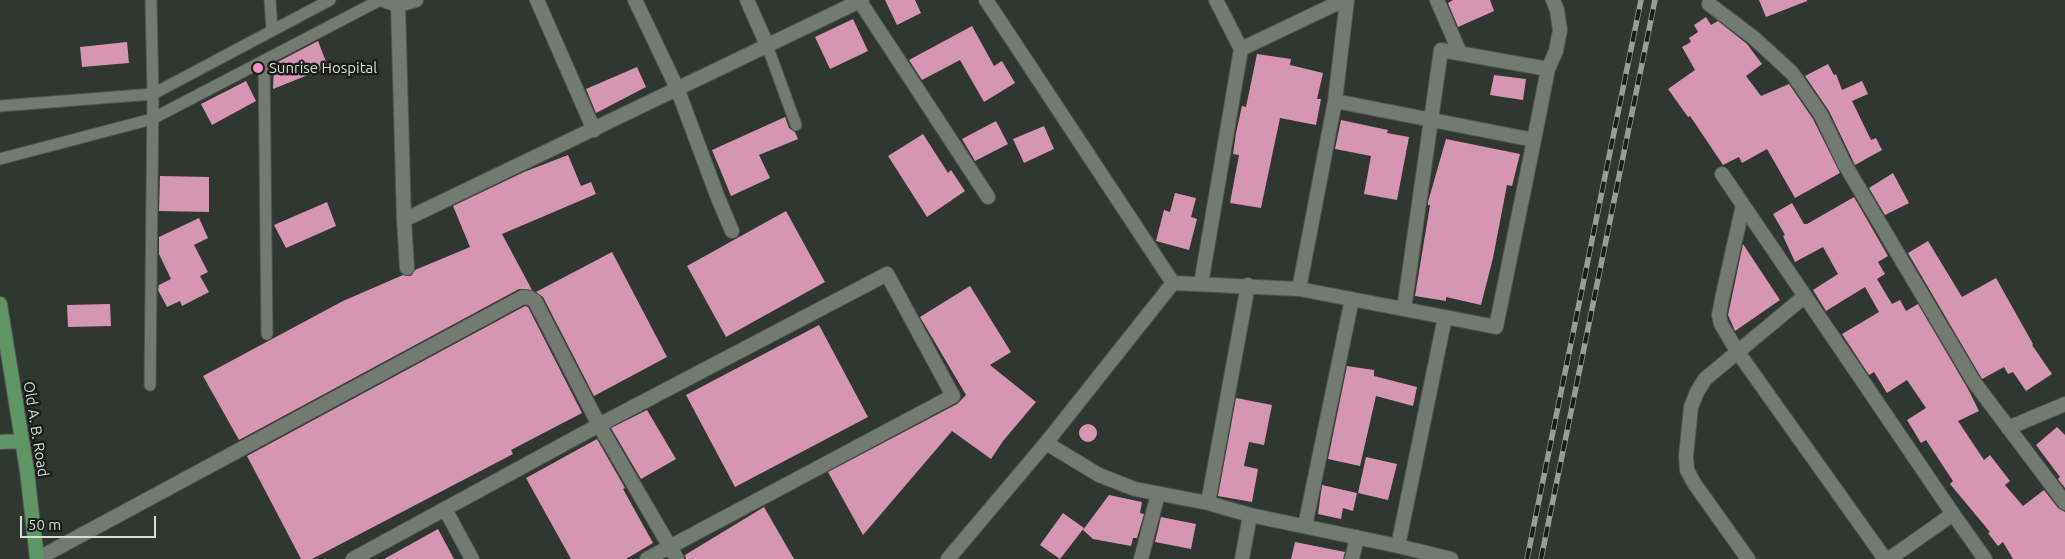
<!DOCTYPE html>
<style>
body{margin:0}
#map{position:relative;width:2065px;height:559px;overflow:hidden;background:#303730;font-family:Ubuntu,sans-serif}
canvas{display:block}
.scale{position:absolute;left:20px;top:516px;width:136px;height:22px;box-sizing:border-box;border:2px solid #d9ded9;border-top:0;padding-left:6px;font-size:15px;line-height:18px;white-space:nowrap;color:#d9ded9;-webkit-text-stroke:4px #1a1d1a;paint-order:stroke}
</style>
<div id="map">
<canvas width="2065" height="559"></canvas>
<div class="scale">50 m</div>
</div>
<script>
const context = document.querySelector('canvas').getContext('2d');
context.lineJoin = 'round';
function fillPath(path, color) { context.fillStyle = color; context.fill(path, 'evenodd'); }
const toPath = rows => new Path2D(rows.map(r => 'M' + r).join(''));
function strokePath(path, color, width, dash) { context.strokeStyle = color; context.lineWidth = width; context.lineCap = dash ? 'butt' : 'round'; context.setLineDash(dash || []); context.stroke(path); }
function write(font, color, halo, rows, align = 'center') {
  context.font = font + ' Ubuntu,sans-serif'; context.lineWidth = 5; context.setLineDash([]); context.textBaseline = 'middle'; context.strokeStyle = halo; context.fillStyle = color; for (const [text, x, y, turn = 0] of rows) {
    context.save(); context.translate(x, y); context.rotate((+turn || 0) * Math.PI / 180); context.textAlign = isNaN(turn) ? turn : align; if (halo) context.strokeText(text, 0, 0); context.fillText(text, 0, 0); context.restore();
  }
}
fillPath(toPath([
 [885,0,915,0,921,13,897,25],
 [1453,0,1490,0,1494,11,1458,27,1448,3],
 [1759,0,1807,0,1807,1,1766,17],
 [1706,17,1711,25,1718,21,1747,44,1762,64,1746,76,1761,96,1789,84,1813,119,1840,173,1795,198,1767,149,1742,163,1739,157,1723,165,1690,116,1688,117,1668,89,1695,70,1682,47,1691,42,1689,38,1698,32,1694,25],
 [853,19,868,51,830,69,815,37],
 [972,26,994,66,1002,61,1015,83,984,102,960,60,922,80,909,60],
 [318,41,328,67,273,89,274,64],
 [127,42,129,63,82,67,80,47],
 [1257,54,1291,59,1290,65,1323,73,1317,99,1321,99,1316,125,1280,118,1261,208,1230,203,1239,155,1233,154,1236,133,1242,106,1246,107],
 [1828,64,1834,75,1836,74,1842,90,1862,81,1868,94,1852,101,1871,140,1876,138,1882,150,1855,165,1829,111,1805,76],
 [637,67,646,87,596,113,586,89],
 [1494,75,1526,79,1523,100,1490,95],
 [246,81,256,101,212,125,201,104],
 [785,117,789,128,795,132,798,139,759,155,770,178,731,196,712,150],
 [1341,120,1388,130,1387,133,1409,137,1397,200,1364,194,1371,156,1335,149],
 [996,121,1008,144,975,161,962,139],
 [1044,126,1054,149,1024,163,1013,139],
 [923,134,948,173,951,170,965,191,927,217,888,156],
 [1446,139,1520,154,1512,186,1507,185,1493,258,1481,305,1446,297,1446,301,1415,296,1430,205,1428,205,1428,202],
 [568,155,581,186,591,182,596,194,502,234,532,290,519,289,239,440,203,376,343,301,403,275,411,276,415,270,470,247,453,206,524,172],
 [1893,173,1909,203,1885,215,1869,188],
 [160,176,209,177,209,212,159,211],
 [1175,193,1196,198,1191,217,1197,219,1189,250,1156,241,1164,210,1170,212],
 [1854,197,1888,256,1878,262,1885,274,1877,279,1892,304,1900,300,1906,311,1918,304,1968,389,1979,411,1958,421,1984,460,1990,455,2010,481,2005,485,2023,506,2044,490,2058,508,2065,512,2065,559,2013,559,2003,542,1998,546,1988,533,1990,532,1950,484,1953,481,1926,440,1921,443,1907,420,1926,408,1907,380,1887,393,1874,372,1869,375,1842,334,1879,312,1865,287,1826,311,1813,290,1838,274,1823,247,1795,262,1783,236,1785,235,1773,214,1792,203,1804,224,1807,224],
 [327,202,336,226,286,248,274,225],
 [786,211,825,282,726,337,687,266],
 [199,218,208,238,194,245,208,272,200,276,209,292,182,306,180,301,167,307,158,290,159,285,171,279,159,254,159,237],
 [1928,241,1962,297,1996,278,2033,344,2032,345,2052,374,2026,391,2013,372,2008,374,2004,367,1982,379,1908,253],
 [1743,244,1780,300,1735,331,1728,315],
 [612,252,667,357,594,396,543,297,536,292],
 [970,286,1011,352,990,365,1036,402,1003,441,991,459,952,431,863,535,828,472,957,404,966,395,920,317],
 [110,304,111,326,68,327,67,305],
 [525,306,528,307,582,413,511,450,513,454,312,559,301,559,247,456],
 [819,325,868,417,735,487,686,395],
 [1347,366,1374,370,1374,376,1417,387,1413,406,1376,396,1360,466,1328,459],
 [1236,398,1272,405,1264,445,1249,442,1244,466,1258,469,1252,502,1218,496],
 [647,410,676,459,641,479,611,428],
 '1079 433a9 9 0 1 1 18 0a9 9 0 1 1-18 0Z',
 [2057,427,2065,435,2065,488,2058,479,2060,477,2036,445],
 [597,439,625,488,623,489,653,543,626,559,571,559,526,478],
 [1366,457,1397,464,1388,500,1358,493],
 [1322,485,1357,493,1353,511,1343,508,1341,519,1318,514],
 [1109,495,1142,502,1140,513,1144,514,1137,538,1133,538,1131,546,1093,539,1083,530],
 [764,507,794,559,686,559,685,555],
 [1063,513,1084,528,1060,559,1040,545],
 [1161,517,1196,524,1191,549,1155,542],
 [438,529,454,559,384,559],
 [1295,542,1345,552,1343,559,1291,559]
]), '#d695b3');
const service = toPath([
 [270,0,272,31],
 [767,45,796,125],
 [264,61,267,334],
 [0,106,153,94,330,0],
 [0,159,152,119,380,0],
 [150,385,153,94,151,0]
]);
const minor = toPath([
 [383,0,398,5,416,0],
 [537,0,594,130],
 [635,0,677,88,718,198,732,231],
 [747,0,767,45],
 [859,0,988,197],
 [986,0,1173,283,1299,289],
 [1216,0,1241,49,1344,0],
 [1347,0,1335,101,1299,289,1445,317,1398,546],
 [1437,0,1460,53],
 [1709,4,1754,38,1792,73,1821,115,1844,163,1974,382,2065,503],
 [398,5,404,220,862,0],
 [1548,69,1556,51,1560,30,1557,10,1553,0],
 [1335,101,1534,140,1496,327,1445,317],
 [1722,174,1953,514],
 [1743,205,1722,299,1719,315,1721,324,1737,351,1885,559],
 [404,220,407,268],
 [1201,284,1241,49],
 [1404,309,1441,50,1548,69,1534,140],
 [2008,428,2065,404],
 [1046,443,1099,475,1135,489,1208,503,1250,515,1398,546,1451,559],
 [1208,503,1248,285],
 [445,509,472,559],
 [1305,526,1352,299],
 [37,559,523,297,530,298,535,301,599,425,677,559],
 [353,559,599,425,887,274,953,396,647,559],
 [948,559,1046,443,1173,283],
 [1141,559,1158,494],
 [1242,559,1250,515],
 [1352,559,1357,537],
 [1748,559,1694,483,1687,470,1686,456,1691,407,1697,392,1705,379,1805,296],
 [1889,559,1953,514,1985,559]
]);
const primary = toPath([
 [0,304,27,471,37,559],
 [0,442,22,441]
]);
strokePath(service, '#4e544e', 13);
strokePath(minor, '#4e544e', 16);
strokePath(primary, '#4e544e', 16);
strokePath(service, '#727a72', 11);
strokePath(minor, '#727a72', 14);
strokePath(primary, '#5e9667', 14);
const rail = toPath([
 [1527,559,1641,0],
 [1541,559,1655,0]
]);
strokePath(rail, '#979d97', 5.5);
strokePath(rail, '#1a1d1a', 4, [11]);
for (const [x, y, r, color] of [
 [258,68,6,"#fb8fc4"]
]) { const dot = new Path2D(); dot.arc(x, y, r, 0, 2 * Math.PI); context.fillStyle = color; context.fill(dot); strokePath(dot, '#1a1d1a', 2); }
write('15px', '#d9ded9', '#1a1d1a', [
 ["Sunrise Hospital",269,68]
], 'left');
write('15px', '#d9ded9', '#1a1d1a', [
 ["Old A. B. Road",36,429,81]
]);
</script>
